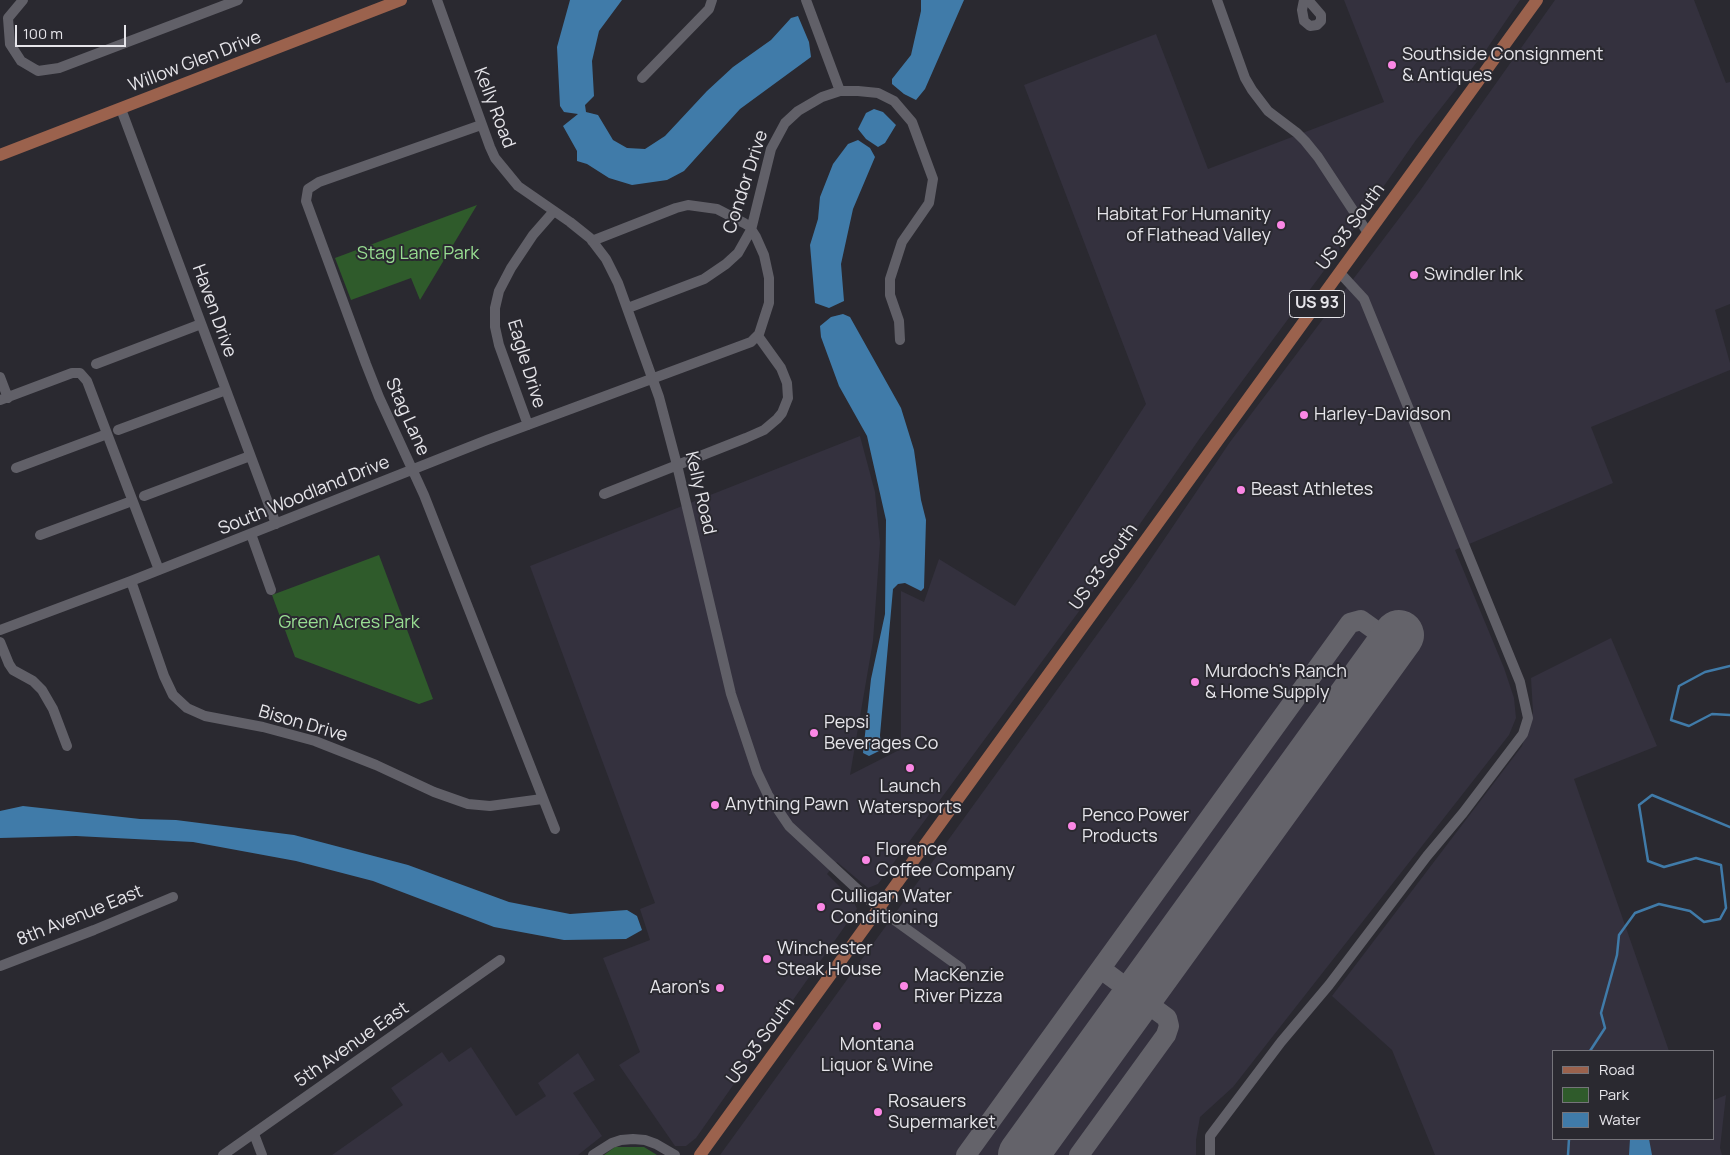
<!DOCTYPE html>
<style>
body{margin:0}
#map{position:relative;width:1730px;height:1155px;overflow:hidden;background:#2a2930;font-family:Manrope,sans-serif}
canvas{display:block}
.legend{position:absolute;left:1552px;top:1050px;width:162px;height:90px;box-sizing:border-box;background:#2a2930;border:1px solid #75747a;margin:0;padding:6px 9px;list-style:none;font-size:15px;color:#e6e5ea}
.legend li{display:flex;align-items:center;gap:10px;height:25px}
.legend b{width:25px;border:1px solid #75747a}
.scale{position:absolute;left:15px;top:25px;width:111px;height:22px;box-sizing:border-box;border:2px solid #e6e5ea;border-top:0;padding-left:6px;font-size:15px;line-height:18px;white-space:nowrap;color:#e6e5ea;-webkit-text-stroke:4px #2a2930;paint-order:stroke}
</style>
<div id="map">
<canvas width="1730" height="1155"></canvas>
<ul class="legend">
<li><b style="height:6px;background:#9b624d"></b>Road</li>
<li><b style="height:14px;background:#2f5b2b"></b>Park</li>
<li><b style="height:14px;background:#407ba9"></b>Water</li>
</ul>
<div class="scale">100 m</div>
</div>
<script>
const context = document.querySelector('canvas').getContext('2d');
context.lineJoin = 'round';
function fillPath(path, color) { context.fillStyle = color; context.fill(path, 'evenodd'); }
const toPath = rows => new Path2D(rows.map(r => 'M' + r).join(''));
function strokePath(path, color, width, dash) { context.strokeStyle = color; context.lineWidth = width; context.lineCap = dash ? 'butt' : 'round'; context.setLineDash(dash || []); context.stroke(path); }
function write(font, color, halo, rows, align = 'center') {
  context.font = font + ' Manrope,sans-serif'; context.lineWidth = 4; context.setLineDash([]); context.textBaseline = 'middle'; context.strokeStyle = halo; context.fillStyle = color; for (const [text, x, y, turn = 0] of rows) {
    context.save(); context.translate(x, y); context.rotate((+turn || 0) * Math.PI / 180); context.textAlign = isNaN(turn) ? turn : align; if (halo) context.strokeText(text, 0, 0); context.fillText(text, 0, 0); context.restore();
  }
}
fillPath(toPath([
 [1344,0,1520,0,1484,53,1416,140,1340,249,1200,438,1077,614,878,884,868,888,837,862,827,874,853,900,857,909,696,1138,686,1146,675,1146,619,1065,640,1052,603,958,650,940,640,909,655,903,530,566,860,436,875,492,880,543,873,641,850,775,901,749,901,591,924,602,939,559,1015,606,1146,404,1024,85,1156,34,1208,169,1384,102],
 [1555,0,1694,0,1726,83,1730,82,1730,304,1715,310,1730,363,1730,370,1591,427,1613,483,1455,550,1504,668,1514,698,1516,718,1509,735,1233,1087,1200,1117,1196,1140,1196,1155,720,1155,1138,578,1230,442,1419,192],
 [1611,638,1657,746,1574,779,1669,1051,1554,1051,1554,1139,1714,1139,1714,1100,1726,1095,1720,1148,1722,1155,1435,1155,1392,1050,1332,996,1522,746,1533,712,1531,678],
 [471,1047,516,1116,546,1096,538,1083,578,1053,595,1080,573,1093,602,1136,578,1155,332,1155,403,1105,391,1088,442,1052,449,1062]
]), '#34313e');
fillPath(toPath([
 [477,205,420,300,411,278,351,300,335,258],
 [379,555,433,699,419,704,295,657,272,595],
 [615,1147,644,1147,657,1155,604,1155]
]), '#2f5b2b');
fillPath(toPath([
 [570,0,622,0,599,31,592,61,594,96,585,105,586,112,598,115,613,140,627,148,645,149,665,136,707,91,733,67,771,40,791,18,798,16,809,42,811,57,740,109,684,171,667,180,632,185,609,178,587,164,577,161,577,151,563,126,578,114,564,112,560,106,557,47],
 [921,0,964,0,925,89,916,100,904,94,892,84,892,79,911,55,921,11],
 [874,109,883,112,896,125,885,143,878,147,866,139,858,129,866,113],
 [858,140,870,148,875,157,853,209,841,264,844,301,829,308,815,303,810,245,818,219,820,197,833,164,848,144],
 [843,314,850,317,901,408,914,450,921,500,926,520,924,588,921,591,905,583,898,584,893,589,880,735,881,750,869,756,863,753,871,679,885,614,886,520,867,436,839,386,821,337,820,326,831,317],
 [23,806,140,819,176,820,294,835,408,865,509,902,570,914,627,910,637,916,642,930,626,939,564,940,494,927,373,881,296,861,193,842,76,836,0,838,0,811],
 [1630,1139,1649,1139,1652,1155,1629,1155]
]), '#407ba9');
strokePath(toPath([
 [1730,666,1705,672,1679,686,1671,720,1689,726,1712,714,1730,715],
 [1590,1051,1605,1028,1601,1013,1617,955,1619,935,1635,913,1659,904,1690,911,1704,922,1720,919,1726,908,1721,865,1696,858,1664,867,1648,861,1639,805,1652,795,1730,827],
 [1568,1155,1569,1139]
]), '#407ba9', 2.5);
strokePath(toPath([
 [966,1155,1350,623,1361,620,1393,643],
 [1079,1155,1166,1035,1169,1026,1167,1018,1101,969]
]), '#64636a', 20);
strokePath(toPath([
 [1023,1155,1399,635]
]), '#64636a', 50);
strokePath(toPath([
 [23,0,8,18,10,44,21,61,38,71,59,68,238,0],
 [437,0,490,147,495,158,518,186,570,222,590,238,606,259,618,283,659,397,677,465,731,694,757,772,768,795,789,826,857,889,879,909,961,968],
 [806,0,840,91],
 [1217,0,1245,78,1252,90,1268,111,1297,133,1305,141,1318,157,1368,233],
 [1304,0,1302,10,1304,21,1310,26,1317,25,1321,21,1321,15,1308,0],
 [642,78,709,9,712,0],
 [121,109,276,524],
 [481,125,319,182,308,189,306,201,366,364,379,397,424,495,555,829],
 [628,308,704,279,726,264,738,253,751,230,771,149,785,123,798,111,822,97,840,91,858,91,878,93,894,101,912,122,933,179,929,203,902,242,890,279,890,295,899,321,900,340],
 [96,364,201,324],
 [0,377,8,398],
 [0,400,72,373,80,373,87,381,159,570],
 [528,425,499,345,495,327,495,308,499,291,511,268,533,235,554,211],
 [118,430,226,390],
 [16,468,107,434],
 [604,494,746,438,764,430,777,419,782,413,788,398,787,383,781,368,758,336],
 [144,496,250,456],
 [251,534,271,590],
 [40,535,132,501],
 [131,581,164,676,173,695,187,708,205,716,263,727,315,741,376,765,434,792,468,804,490,806,542,799],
 [0,630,131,581,487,440,751,342,759,334,769,303,769,278,764,255,756,237,749,226,744,223,717,209,688,205,676,208,592,241],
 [0,642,9,664,13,670,33,681,42,690,53,709,67,746],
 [0,966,94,930,173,897],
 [254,1134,262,1155],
 [223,1155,500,960],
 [593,1155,612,1143,621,1140,633,1139,645,1140,656,1144,675,1155],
 [1210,1155,1210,1136,1281,1042,1329,985,1427,856,1463,813,1523,734,1528,718,1520,682,1364,299,1340,273]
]), '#616068', 10);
strokePath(toPath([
 [0,155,401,0],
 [700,1155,1537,0]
]), '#9b624d', 12);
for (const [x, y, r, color] of [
 [1392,65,5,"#fb87e5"],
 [1281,225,5,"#fb87e5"],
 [1414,275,5,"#fb87e5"],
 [1304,415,5,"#fb87e5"],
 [1241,490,5,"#fb87e5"],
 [1195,682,5,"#fb87e5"],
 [814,733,5,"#fb87e5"],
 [910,768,5,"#fb87e5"],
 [715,805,5,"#fb87e5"],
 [1072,826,5,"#fb87e5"],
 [866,860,5,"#fb87e5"],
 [821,907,5,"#fb87e5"],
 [767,959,5,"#fb87e5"],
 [904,986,5,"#fb87e5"],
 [720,988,5,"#fb87e5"],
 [877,1026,5,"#fb87e5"],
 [878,1112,5,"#fb87e5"]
]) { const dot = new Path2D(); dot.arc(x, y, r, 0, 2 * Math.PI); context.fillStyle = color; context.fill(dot); strokePath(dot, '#2a2930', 2); }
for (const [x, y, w] of [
 [1317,304,55]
]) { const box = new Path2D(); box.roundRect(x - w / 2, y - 13.5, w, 27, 4); context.fillStyle = '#2a2930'; context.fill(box); strokePath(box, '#e6e5ea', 1); }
write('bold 16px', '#e6e5ea', null, [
 ["US 93",1317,304]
]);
write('18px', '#e6e5ea', '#2a2930', [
 ["Southside Consignment",1402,55],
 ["& Antiques",1402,76],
 ["Habitat For Humanity",1271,215,"right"],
 ["of Flathead Valley",1271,236,"right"],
 ["Swindler Ink",1424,275],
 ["Harley-Davidson",1314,415],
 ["Beast Athletes",1251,490],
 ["Murdoch's Ranch",1205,672],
 ["& Home Supply",1205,693],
 ["Pepsi",824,723],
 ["Beverages Co",824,744],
 ["Launch",910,787,"center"],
 ["Watersports",910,808,"center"],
 ["Anything Pawn",725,805],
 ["Penco Power",1082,816],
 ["Products",1082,837],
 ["Florence",876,850],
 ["Coffee Company",876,871],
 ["Culligan Water",831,897],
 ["Conditioning",831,918],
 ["Winchester",777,949],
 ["Steak House",777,970],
 ["MacKenzie",914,976],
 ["River Pizza",914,997],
 ["Aaron's",710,988,"right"],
 ["Montana",877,1045,"center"],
 ["Liquor & Wine",877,1066,"center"],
 ["Rosauers",888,1102],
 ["Supermarket",888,1123]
], 'left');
write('18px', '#e6e5ea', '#2a2930', [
 ["Willow Glen Drive",195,62,-21],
 ["Kelly Road",494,108,69],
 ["Condor Drive",746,182,-72],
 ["US 93 South",1351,227,-54],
 ["Haven Drive",214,311,70],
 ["Eagle Drive",526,364,73],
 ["Stag Lane",407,417,66],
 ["Kelly Road",700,493,77],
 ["South Woodland Drive",304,496,-22],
 ["US 93 South",1104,567,-54],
 ["Bison Drive",303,724,16],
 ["8th Avenue East",80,916,-22],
 ["US 93 South",761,1041,-54],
 ["5th Avenue East",352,1045,-35]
]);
write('18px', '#98dd92', '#2a2930', [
 ["Stag Lane Park",418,254],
 ["Green Acres Park",349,623]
]);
</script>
